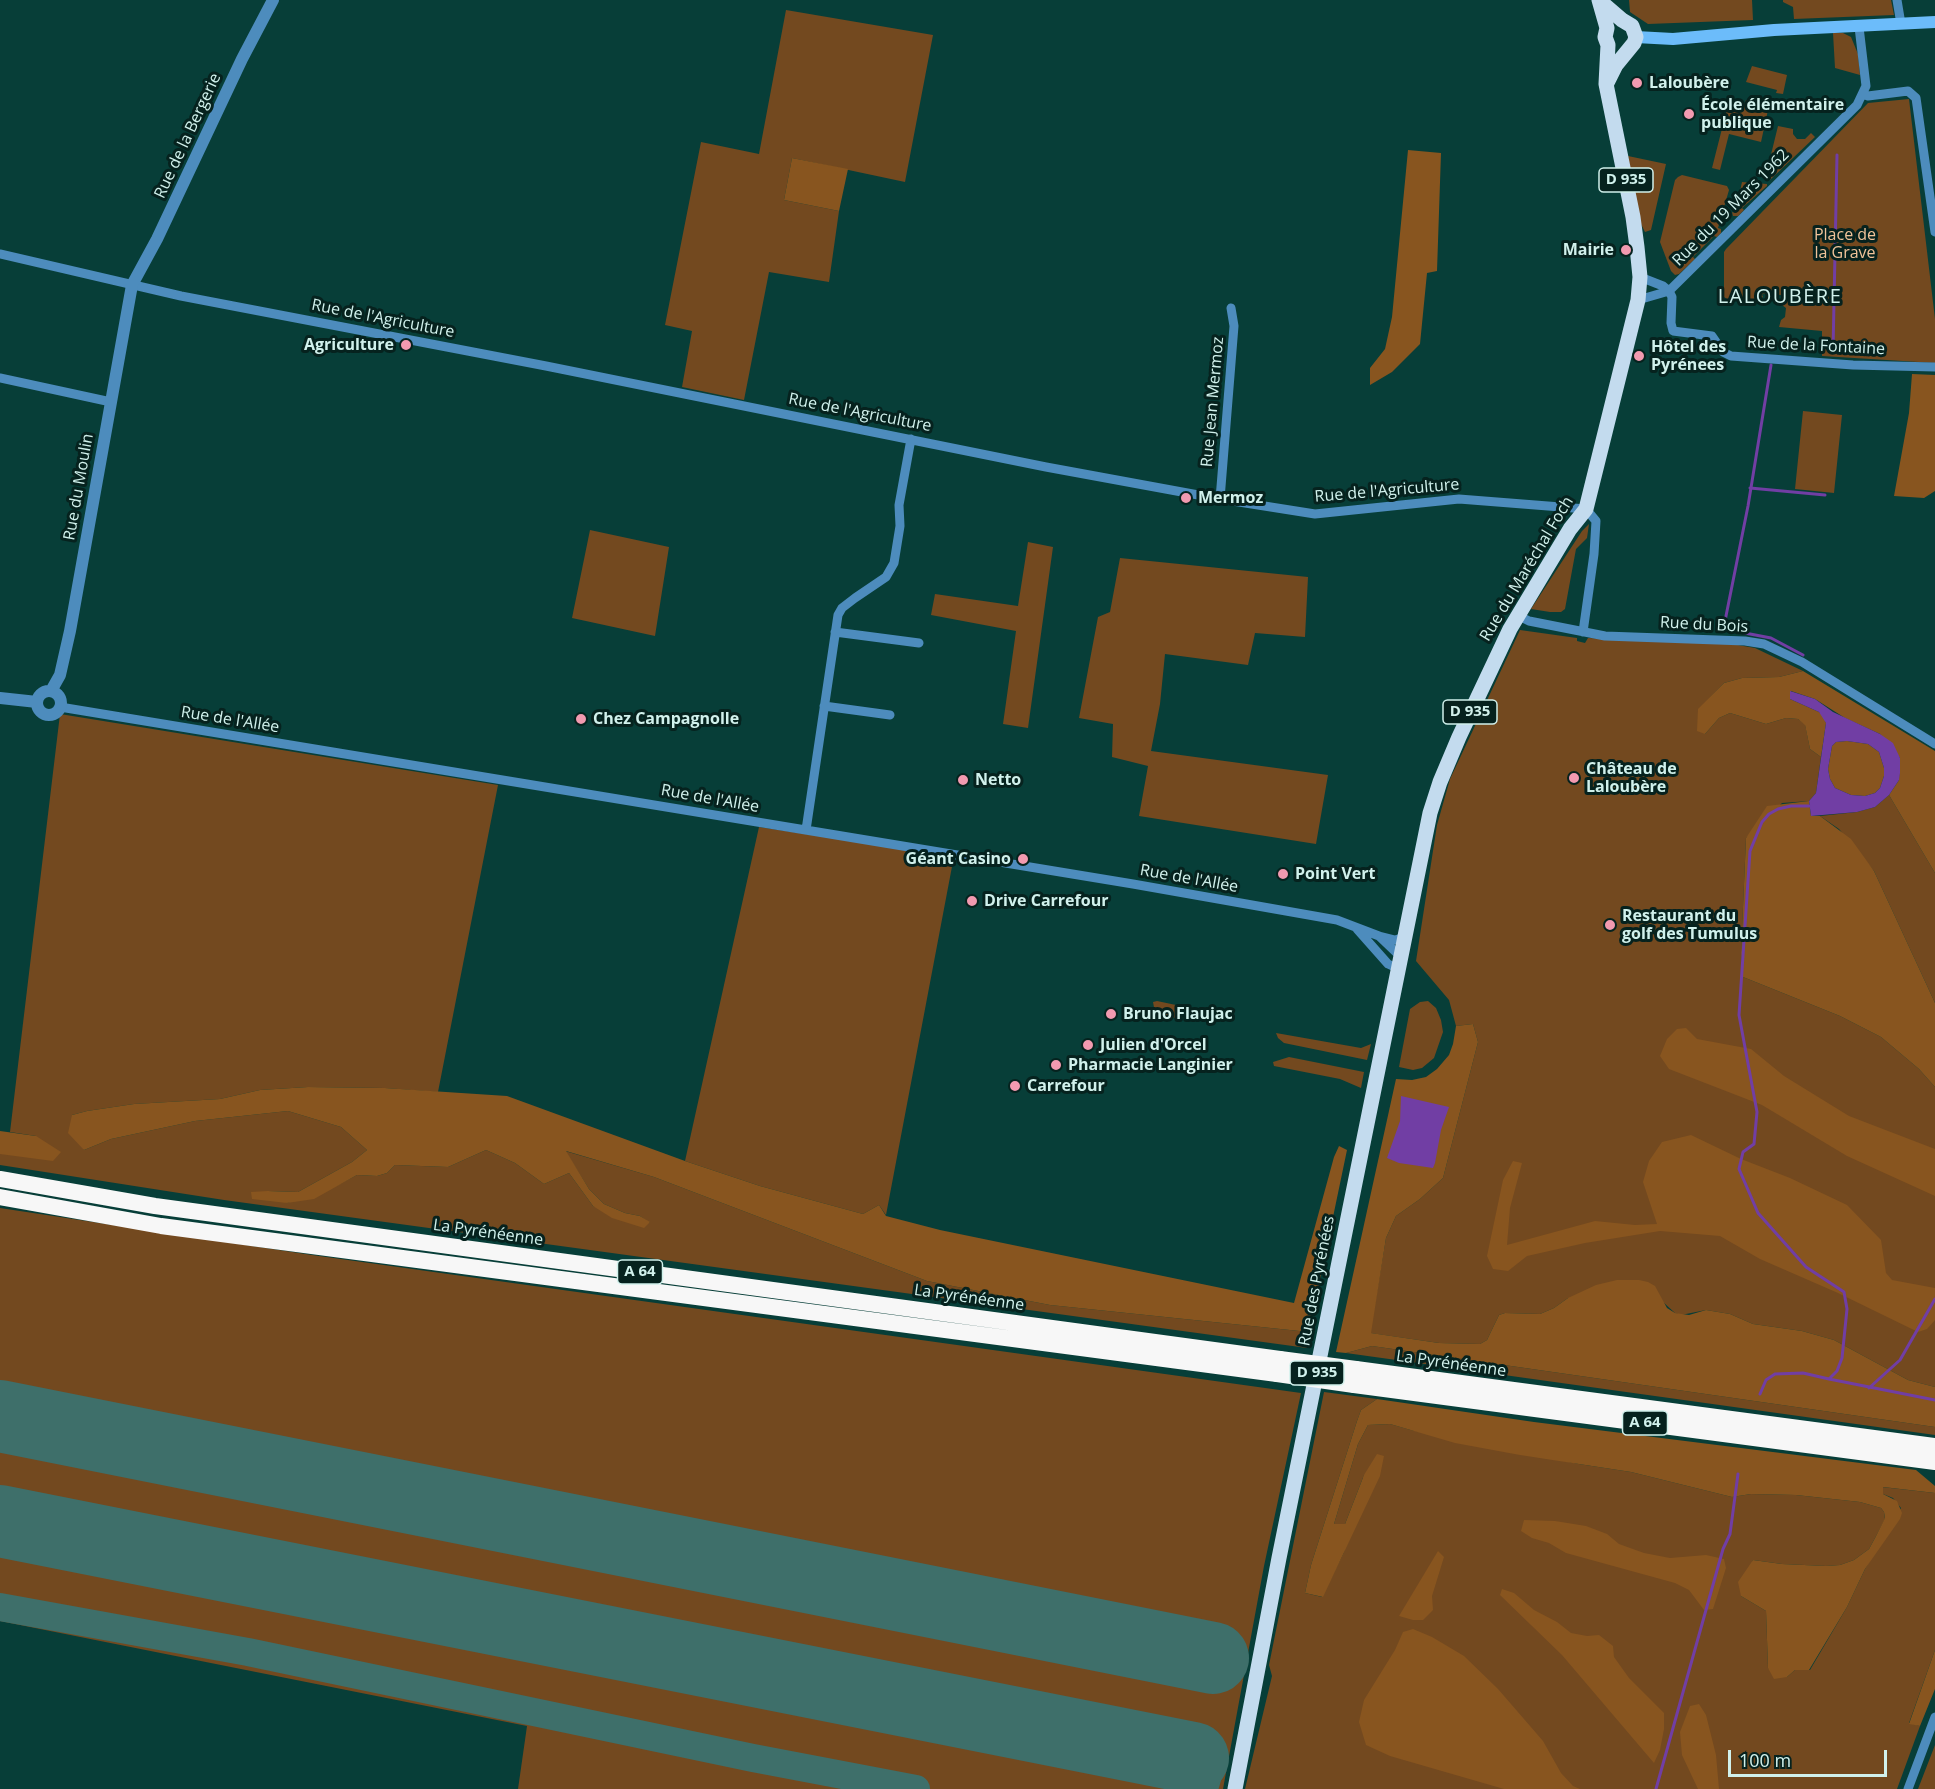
<!DOCTYPE html>
<meta charset="utf-8">
<style>
body{margin:0}
#map{position:relative;width:1935px;height:1789px;overflow:hidden;background:#073e38;font-family:"Open Sans",sans-serif}
canvas{display:block}
.scale{position:absolute;left:1728px;top:1750px;width:159px;height:27px;box-sizing:border-box;border:3px solid #d1f1ec;border-top:0;padding-left:8px;font-size:18px;line-height:21px;white-space:nowrap;color:#d1f1ec;-webkit-text-stroke:4px #06221e;paint-order:stroke}
</style>
<div id="map">
<canvas width="1935" height="1789"></canvas>
<div class="scale">100 m</div>
</div>
<script>
const context = document.querySelector('canvas').getContext('2d');
context.lineJoin = 'round';
function fillPath(path, color) { context.fillStyle = color; context.fill(path, 'evenodd'); }
const toPath = rows => new Path2D(rows.map(r => 'M' + r).join(''));
function strokePath(path, color, width, dash) { context.strokeStyle = color; context.lineWidth = width; context.lineCap = dash ? 'butt' : 'round'; context.setLineDash(dash || []); context.stroke(path); }
function write(font, color, halo, rows, align = 'center') {
  context.font = font + ' "Open Sans",sans-serif'; context.lineWidth = 6; context.setLineDash([]); context.textBaseline = 'middle'; context.strokeStyle = halo; context.fillStyle = color; for (const [text, x, y, turn = 0] of rows) {
    context.save(); context.translate(x, y); context.rotate((+turn || 0) * Math.PI / 180); context.textAlign = isNaN(turn) ? turn : align; if (halo) context.strokeText(text, 0, 0); context.fillText(text, 0, 0); context.restore();
  }
}
fillPath(toPath([
 [1629,0,1752,0,1753,20,1648,24,1630,12],
 [1783,0,1891,0,1894,15,1794,19,1793,7,1783,2],
 [786,10,933,35,905,182,792,158,784,200,839,211,829,282,769,272,744,400,682,387,692,331,665,325,701,142,759,154],
 [1833,33,1843,33,1851,37,1858,54,1860,75,1835,68],
 [1752,66,1787,75,1783,94,1776,93,1777,90,1746,82],
 [1754,97,1770,101,1761,142,1729,134,1720,170,1712,168,1729,101,1744,105,1746,100,1752,102],
 [1909,99,1935,319,1935,363,1822,356,1822,331,1779,327,1781,320,1785,317,1786,308,1782,305,1783,297,1781,295,1763,294,1761,295,1763,296,1760,302,1727,299,1724,297,1724,252,1726,249,1868,103],
 [1778,126,1793,129,1793,134,1797,139,1805,139,1811,133,1815,137,1770,180,1765,179],
 [1628,156,1666,164,1651,230,1645,232,1639,220],
 [1682,175,1727,186,1729,190,1718,228,1721,229,1721,233,1717,237,1714,236,1693,257,1695,259,1679,274,1675,275,1671,271,1660,242,1675,180,1678,177],
 [1742,182,1767,184,1767,186,1742,208,1744,210,1738,216,1733,216,1732,212,1735,213],
 [1803,411,1842,415,1834,493,1795,489],
 [1589,524,1587,538,1576,549,1565,609,1561,612,1550,612,1531,609,1582,531],
 [590,530,669,547,655,636,572,618],
 [1028,542,1053,547,1028,728,1003,724,1016,631,931,615,935,594,1018,606],
 [1120,558,1308,577,1305,637,1255,633,1248,665,1165,654,1160,704,1151,751,1328,775,1316,844,1139,816,1148,766,1112,757,1113,724,1079,718,1098,617,1110,612],
 [1520,630,1577,638,1577,641,1585,643,1588,638,1726,643,1755,648,1803,671,1779,677,1742,678,1724,683,1699,709,1705,734,1719,718,1730,713,1766,724,1786,718,1798,719,1805,724,1810,749,1821,757,1816,793,1809,801,1782,803,1746,838,1741,953,1743,977,1840,1016,1881,1037,1919,1069,1935,1087,1935,1387,1908,1380,1834,1340,1802,1331,1753,1324,1730,1314,1706,1310,1681,1315,1675,1313,1663,1302,1568,1298,1554,1308,1540,1314,1505,1313,1499,1315,1487,1340,1480,1344,1439,1343,1370,1333,1386,1238,1396,1216,1420,1199,1443,1178,1478,1042,1473,1024,1456,1026,1449,1000,1416,961,1437,825,1450,779],
 [60,714,498,785,438,1092,385,1088,308,1087,260,1090,220,1099,134,1104,87,1111,72,1115,84,1150,111,1139,195,1121,288,1111,341,1127,367,1150,352,1162,298,1192,268,1191,287,1203,338,1185,357,1175,377,1176,387,1173,395,1165,448,1167,486,1150,515,1163,544,1184,569,1173,593,1206,650,1223,640,1216,625,1213,604,1204,589,1189,565,1151,654,1177,927,1281,1050,1305,1309,1332,1307,1348,224,1200,0,1165,0,1153,36,1136,10,1132],
 [1889,795,1935,873,1935,1003,1874,871,1839,829,1820,816,1857,812,1875,807],
 [759,827,954,856,886,1215,879,1205,863,1214,760,1186,685,1161],
 [1157,1001,1214,1013,1222,1018,1213,1021,1186,1015,1180,1019,1155,1013,1153,1002],
 [1428,1001,1436,1008,1441,1020,1443,1032,1434,1058,1422,1068,1413,1070,1399,1067,1410,1009,1420,1002],
 [1276,1033,1361,1048,1371,1044,1367,1060,1284,1043,1278,1038],
 [1289,1057,1364,1072,1361,1088,1340,1079,1274,1066,1273,1062],
 [0,1208,312,1255,1301,1393,1264,1566,1223,1789,518,1789,527,1726,0,1621],
 [1372,1346,1935,1427,1935,1435,1346,1353],
 [1324,1392,1377,1399,1361,1410,1357,1421,1311,1565,1305,1593,1322,1597,1344,1552,1364,1475,1345,1524,1334,1524,1358,1444,1368,1425,1390,1424,1411,1430,1579,1464,1631,1472,1732,1497,1751,1494,1796,1495,1860,1502,1881,1508,1884,1512,1885,1519,1875,1538,1869,1549,1854,1560,1840,1565,1826,1566,1782,1564,1753,1560,1741,1596,1766,1611,1768,1668,1787,1677,1795,1670,1810,1670,1847,1607,1865,1569,1901,1508,1893,1498,1883,1494,1882,1487,1935,1493,1935,1650,1909,1723,1920,1726,1897,1789,1245,1789,1272,1676,1269,1665],
 [1935,1745,1935,1789,1918,1789]
]), '#73491f');
fillPath(toPath([
 [1408,150,1441,153,1437,271,1427,273,1420,344,1392,372,1370,385,1370,368,1385,349,1392,317],
 [792,158,848,169,839,211,784,200],
 [1912,374,1935,375,1935,491,1924,498,1894,496,1909,413],
 [1803,671,1935,751,1935,873,1889,795,1899,780,1900,758,1880,734,1845,718,1815,699,1791,691,1790,699,1819,712,1823,715,1826,723,1821,757,1810,749,1805,725,1798,719,1786,718,1766,724,1730,713,1719,718,1705,734,1697,731,1698,709,1724,683,1742,678,1779,677],
 [1847,741,1868,744,1879,752,1884,768,1884,776,1880,788,1875,793,1865,796,1851,795,1835,788,1830,779,1828,769,1832,746,1836,742],
 [1809,801,1811,816,1820,816,1851,839,1874,871,1935,1003,1935,1087,1919,1069,1881,1037,1840,1016,1743,977,1741,953,1746,838,1767,806],
 [1473,1024,1478,1042,1443,1178,1420,1199,1396,1216,1386,1238,1371,1333,1439,1343,1480,1344,1487,1340,1499,1315,1505,1313,1540,1314,1554,1308,1568,1298,1596,1285,1617,1280,1639,1280,1648,1282,1655,1286,1667,1308,1675,1313,1689,1315,1706,1310,1730,1314,1753,1324,1802,1331,1834,1340,1908,1380,1935,1387,1935,1427,1372,1346,1346,1353,1336,1352,1396,1079,1412,1080,1426,1077,1437,1069,1449,1055,1453,1044,1456,1026],
 [1686,1028,1697,1039,1751,1049,1784,1076,1849,1116,1935,1149,1935,1196,1847,1156,1762,1105,1669,1069,1660,1056,1667,1039,1677,1029],
 [308,1087,385,1088,507,1096,685,1161,760,1186,863,1214,879,1205,886,1216,940,1230,1294,1303,1334,1157,1339,1146,1347,1150,1309,1332,1050,1305,927,1281,654,1177,566,1151,589,1189,604,1204,625,1213,640,1216,650,1222,644,1228,612,1218,593,1206,569,1173,544,1184,515,1163,486,1150,448,1167,395,1165,387,1173,377,1176,357,1175,314,1199,287,1203,252,1199,251,1192,268,1191,298,1192,352,1162,367,1150,341,1127,288,1111,195,1121,111,1139,84,1150,68,1133,72,1115,87,1111,134,1104,220,1099,260,1090],
 [0,1131,36,1136,61,1152,53,1161,0,1154],
 [1691,1135,1741,1159,1790,1178,1847,1205,1881,1240,1886,1273,1892,1280,1935,1288,1935,1320,1927,1329,1918,1332,1838,1293,1760,1259,1720,1236,1660,1231,1585,1243,1527,1256,1508,1271,1493,1269,1487,1256,1503,1180,1513,1161,1522,1163,1510,1208,1507,1245,1595,1221,1635,1225,1657,1224,1643,1182,1649,1161,1662,1142],
 [1377,1399,1534,1422,1916,1470,1935,1486,1935,1493,1883,1487,1883,1494,1897,1501,1902,1513,1900,1519,1865,1569,1847,1607,1809,1670,1795,1670,1787,1677,1774,1679,1768,1668,1766,1611,1741,1596,1738,1582,1753,1560,1782,1564,1826,1566,1840,1565,1854,1560,1869,1549,1875,1538,1885,1518,1884,1512,1881,1508,1860,1502,1796,1495,1751,1494,1732,1497,1631,1472,1520,1455,1455,1443,1390,1424,1368,1425,1358,1444,1334,1524,1345,1524,1364,1475,1377,1454,1384,1456,1380,1476,1323,1597,1305,1593,1311,1565,1357,1421,1361,1410],
 [1524,1520,1555,1521,1586,1526,1607,1534,1619,1544,1644,1553,1670,1558,1706,1555,1724,1559,1726,1568,1713,1609,1704,1610,1689,1590,1675,1583,1566,1553,1549,1543,1532,1538,1521,1531],
 [1438,1551,1444,1557,1432,1596,1433,1610,1423,1620,1413,1620,1399,1616],
 [1502,1589,1514,1593,1534,1610,1557,1622,1571,1633,1587,1636,1599,1635,1613,1646,1614,1657,1629,1678,1664,1713,1664,1729,1660,1750,1654,1763,1562,1655,1500,1595],
 [1413,1629,1432,1637,1464,1656,1498,1689,1543,1741,1561,1773,1573,1786,1580,1789,1504,1789,1390,1756,1366,1745,1359,1722,1364,1700,1395,1650,1403,1632],
 [1935,1650,1935,1689,1920,1726,1909,1724],
 [1699,1704,1706,1715,1716,1755,1719,1789,1698,1789,1682,1755,1680,1732,1690,1706]
]), '#88551f');
fillPath(toPath([
 [1790,691,1815,699,1833,712,1880,734,1893,743,1900,758,1900,773,1899,780,1889,795,1875,807,1857,812,1811,816,1809,801,1816,793,1826,723,1819,712,1790,699],
 [1847,741,1868,744,1879,752,1884,768,1884,776,1880,788,1875,793,1865,796,1851,795,1835,788,1830,779,1828,769,1832,746,1836,742],
 [1401,1096,1449,1107,1441,1130,1435,1163,1433,1168,1399,1163,1387,1158,1400,1121]
]), '#713ea4');
strokePath(toPath([
 [1833,351,1837,155],
 [1771,365,1748,506,1724,626,1724,629,1771,638,1803,655],
 [1750,488,1825,495],
 [1829,1379,1935,1400],
 [1869,1388,1900,1360,1935,1299],
 [1760,1394,1766,1380,1775,1374,1803,1373,1829,1379,1837,1371,1842,1358,1847,1309,1844,1292,1806,1267,1758,1213,1739,1169,1743,1152,1754,1144,1757,1112,1739,1015,1750,851,1762,822,1769,814,1778,809,1791,806,1809,806],
 [1656,1789,1723,1549,1730,1534,1738,1474]
]), '#713ea4', 3);
strokePath(toPath([
 [0,1607,248,1652,753,1758,916,1789],
 [1204,1789,1210,1768]
]), '#3e6f6a', 28);
strokePath(toPath([
 [0,1416,1213,1658],
 [0,1521,1193,1758]
]), '#3e6f6a', 72);
strokePath(toPath([
 [1897,0,1901,24],
 [1863,94,1868,96,1908,91,1916,98,1935,232],
 [0,254,181,296,546,366,1046,467,1220,499,1315,514,1459,499,1586,509,1596,521,1594,554,1583,632],
 [1640,277,1663,286,1669,291,1672,297,1671,323,1673,331,1712,336,1723,352,1731,356,1853,365,1935,367],
 [1638,300,1669,291,1857,105,1866,86,1859,27],
 [0,378,111,402],
 [1220,499,1234,326,1231,308],
 [1519,616,1529,621,1605,636,1745,641,1764,644,1802,662,1935,744],
 [835,632,919,643],
 [824,706,890,715],
 [60,707,1133,884,1337,920,1379,936,1395,940,1405,937],
 [806,830,838,615,842,608,855,598,886,577,894,563,900,526,899,505,911,439],
 [1357,929,1388,964,1399,969],
 [1379,936,1401,957],
 [1908,1789,1935,1717]
]), '#4d8cbd', 9);
strokePath(toPath([
 [51,691,60,675,70,631,132,285,157,239,242,59,273,0],
 '37 703a12 12 0 1 1 24 0a12 12 0 1 1-24 0Z',
 [0,698,37,702]
]), '#4d8cbd', 12);
strokePath(toPath([
 [1636,37,1673,39,1774,30,1935,22]
]), '#6cbcfa', 12);
strokePath(toPath([
 [1600,1,1622,20,1632,26,1636,37,1634,43,1616,65,1607,83],
 [1235,1789,1279,1558,1430,813,1440,782,1459,737,1510,629,1570,529,1586,509,1638,300,1640,277,1637,247,1633,217,1606,84,1608,45,1605,37,1607,28,1599,0]
]), '#c3dbee', 15);
strokePath(toPath([
 [0,1179,155,1206,1280,1359],
 [0,1197,161,1226,1277,1374],
 [1356,1369,1935,1446],
 [1354,1385,1935,1462]
]), '#f7f7f7', 16);
strokePath(toPath([
 [1280,1359,1356,1369],
 [1277,1374,1354,1385]
]), '#f7f7f7', 16);
for (const [x, y, r, color] of [
 [1637,83,6,"#f29ab0"],
 [1689,114,6,"#f29ab0"],
 [1626,250,6,"#f29ab0"],
 [406,345,6,"#f29ab0"],
 [1639,356,6,"#f29ab0"],
 [1186,498,6,"#f29ab0"],
 [581,719,6,"#f29ab0"],
 [1574,778,6,"#f29ab0"],
 [963,780,6,"#f29ab0"],
 [1023,859,6,"#f29ab0"],
 [1283,874,6,"#f29ab0"],
 [972,901,6,"#f29ab0"],
 [1610,925,6,"#f29ab0"],
 [1111,1014,6,"#f29ab0"],
 [1088,1045,6,"#f29ab0"],
 [1056,1065,6,"#f29ab0"],
 [1015,1086,6,"#f29ab0"]
]) { const dot = new Path2D(); dot.arc(x, y, r, 0, 2 * Math.PI); context.fillStyle = color; context.fill(dot); strokePath(dot, '#06221e', 2); }
for (const [x, y, w] of [
 [1626,180,54],
 [1470,712,54],
 [640,1272,45],
 [1317,1373,54],
 [1645,1423,45]
]) { const box = new Path2D(); box.roundRect(x - w / 2, y - 12, w, 24, 4.5); context.fillStyle = '#06221e'; context.fill(box); strokePath(box, '#d1f1ec', 1.5); }
write('bold 15px', '#d1f1ec', null, [
 ["D 935",1626,180],
 ["D 935",1470,712],
 ["A 64",640,1272],
 ["D 935",1317,1373],
 ["A 64",1645,1423]
]);
write('bold 16px', '#d1f1ec', '#06221e', [
 ["Laloubère",1649,83],
 ["École élémentaire",1701,105],
 ["publique",1701,123],
 ["Mairie",1614,250,"right"],
 ["Agriculture",394,345,"right"],
 ["Hôtel des",1651,347],
 ["Pyrénees",1651,365],
 ["Mermoz",1198,498],
 ["Chez Campagnolle",593,719],
 ["Château de",1586,769],
 ["Laloubère",1586,787],
 ["Netto",975,780],
 ["Géant Casino",1011,859,"right"],
 ["Point Vert",1295,874],
 ["Drive Carrefour",984,901],
 ["Restaurant du",1622,916],
 ["golf des Tumulus",1622,934],
 ["Bruno Flaujac",1123,1014],
 ["Julien d'Orcel",1100,1045],
 ["Pharmacie Langinier",1068,1065],
 ["Carrefour",1027,1086]
], 'left');
write('16px', '#d1f1ec', '#06221e', [
 ["Rue de la Bergerie",188,136,-65],
 ["Rue du 19 Mars 1962",1731,208,-45],
 ["Rue de l'Agriculture",383,319,11],
 ["Rue de la Fontaine",1816,346,3],
 ["Rue Jean Mermoz",1213,402,-85],
 ["Rue de l'Agriculture",860,413,11],
 ["Rue du Moulin",79,487,-80],
 ["Rue de l'Agriculture",1387,491,-5],
 ["Rue du Maréchal Foch",1527,569,-59],
 ["Rue du Bois",1704,625,3],
 ["Rue de l'Allée",230,720,9],
 ["Rue de l'Allée",710,799,10],
 ["Rue de l'Allée",1189,879,10],
 ["La Pyrénéenne",488,1233,8],
 ["Rue des Pyrénées",1317,1281,-79],
 ["La Pyrénéenne",969,1298,8],
 ["La Pyrénéenne",1451,1364,8]
]);
write('16px', '#f1c399', '#06221e', [
 ["Place de",1845,235],
 ["la Grave",1845,253]
]);
context.letterSpacing = '1.5px';
write('20px', '#d1f1ec', '#06221e', [
 ["LALOUBÈRE",1780,297]
]);
context.letterSpacing = '0px';
</script>
